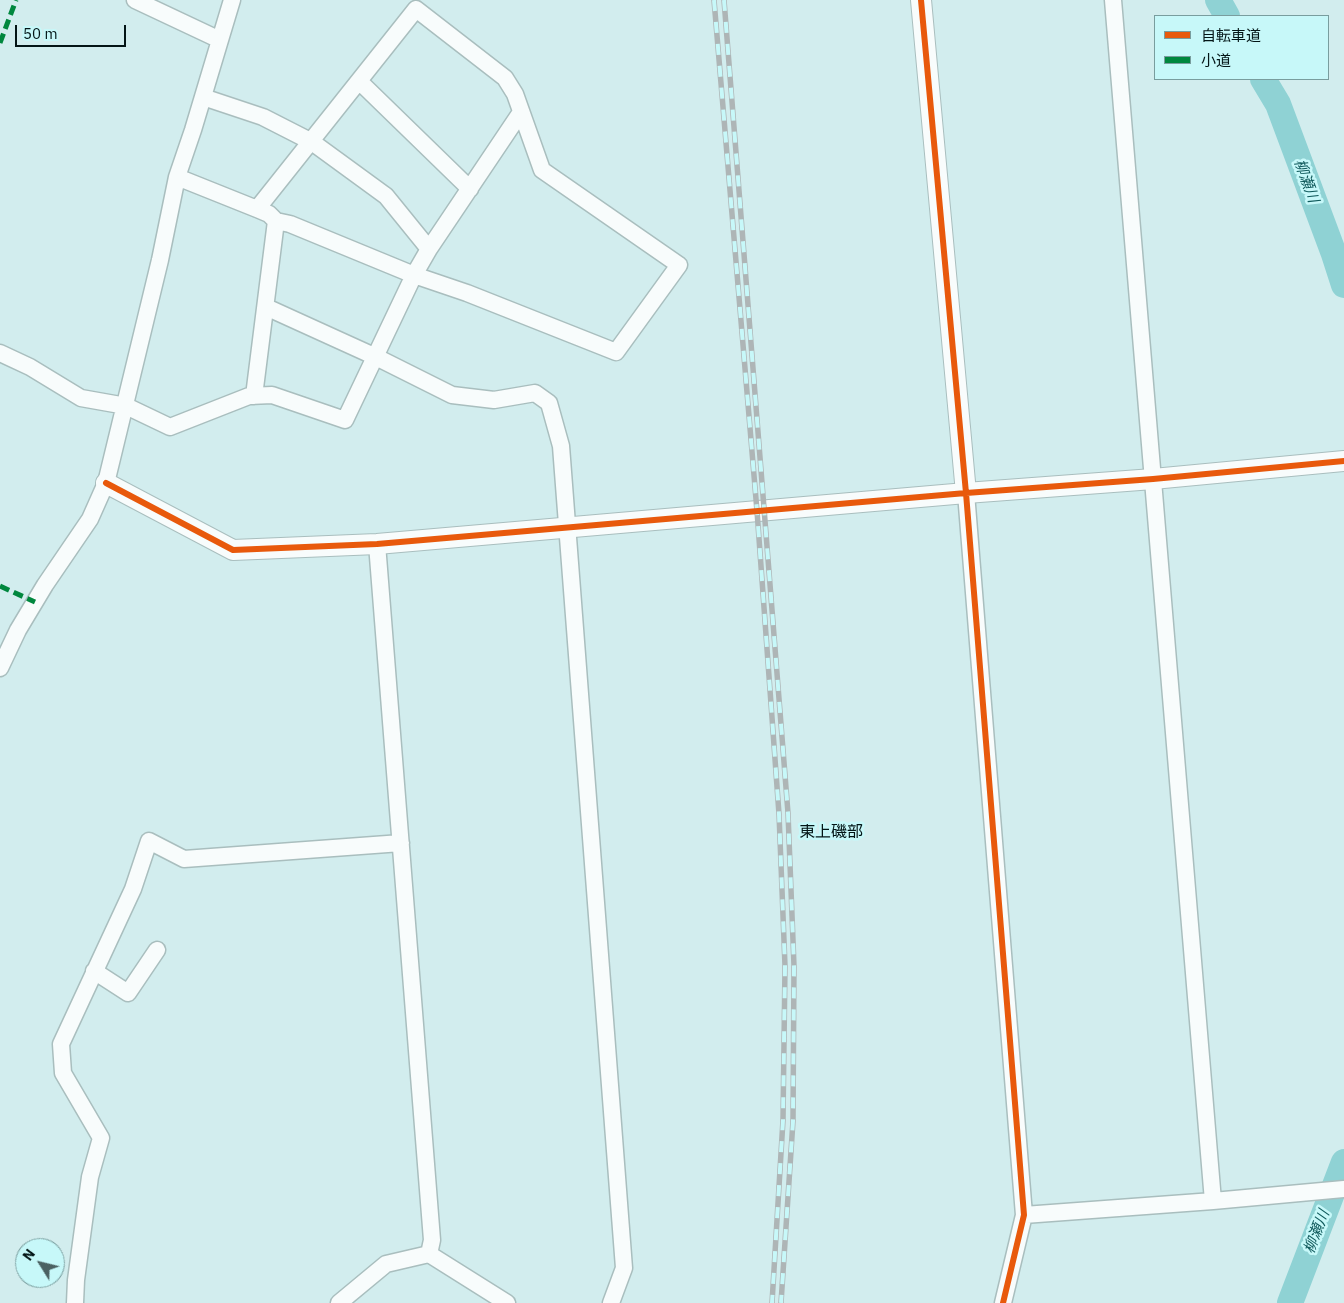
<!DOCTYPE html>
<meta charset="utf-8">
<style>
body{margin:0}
#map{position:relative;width:1344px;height:1303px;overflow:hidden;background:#d2edee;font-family:"IBM Plex Sans","Noto Sans JP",sans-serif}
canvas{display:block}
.legend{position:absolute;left:1154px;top:15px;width:175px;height:65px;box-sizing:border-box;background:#c7f8f9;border:1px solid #799d9e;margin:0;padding:6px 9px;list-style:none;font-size:15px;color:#031516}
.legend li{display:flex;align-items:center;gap:10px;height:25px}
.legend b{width:25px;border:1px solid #799d9e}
.north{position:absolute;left:15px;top:1238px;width:50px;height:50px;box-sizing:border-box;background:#c7f8f9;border:1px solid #799d9e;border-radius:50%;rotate:306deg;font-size:14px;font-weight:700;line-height:20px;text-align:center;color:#031516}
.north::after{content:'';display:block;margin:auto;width:18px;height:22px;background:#4b6162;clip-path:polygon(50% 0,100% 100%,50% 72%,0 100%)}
.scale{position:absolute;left:15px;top:25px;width:111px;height:22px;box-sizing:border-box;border:2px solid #031516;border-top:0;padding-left:6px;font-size:15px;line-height:18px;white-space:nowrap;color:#031516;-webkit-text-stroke:4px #c7f8f9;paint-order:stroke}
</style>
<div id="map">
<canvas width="1344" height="1303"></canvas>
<ul class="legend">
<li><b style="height:6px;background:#e8590c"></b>自転車道</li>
<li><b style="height:6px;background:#00873e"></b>小道</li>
</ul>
<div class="north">N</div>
<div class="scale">50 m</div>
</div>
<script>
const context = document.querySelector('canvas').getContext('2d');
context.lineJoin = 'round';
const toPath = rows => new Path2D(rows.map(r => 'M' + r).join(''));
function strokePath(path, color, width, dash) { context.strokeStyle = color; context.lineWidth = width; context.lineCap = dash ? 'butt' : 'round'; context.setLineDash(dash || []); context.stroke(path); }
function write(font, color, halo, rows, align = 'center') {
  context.font = font + ' "IBM Plex Sans","Noto Sans JP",sans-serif'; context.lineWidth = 5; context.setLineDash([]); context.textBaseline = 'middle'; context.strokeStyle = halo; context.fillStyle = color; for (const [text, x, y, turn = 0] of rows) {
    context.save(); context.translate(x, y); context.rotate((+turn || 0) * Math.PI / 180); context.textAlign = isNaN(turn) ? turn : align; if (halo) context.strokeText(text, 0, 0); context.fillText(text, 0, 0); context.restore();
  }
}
strokePath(toPath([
 [1218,0,1227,16],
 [1263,79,1278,104,1334,254,1344,285],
 [1290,1303,1344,1162]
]), '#8fd2d4', 26);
const minor = toPath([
 [135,0,220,40],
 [1113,0,1213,1201],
 [360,82,470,189],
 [177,177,257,209,269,214,276,221,290,224,414,275,467,293,616,352,679,265,542,170,515,94,505,78,416,9,257,209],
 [429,249,521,112],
 [266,307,376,357,452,395,494,400,535,393,549,403,561,446,624,1268,611,1303],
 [0,353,30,367,81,398,126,406,170,427,249,396,272,395,345,420,414,275,429,249,386,196,312,142,263,117,203,97],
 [254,396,276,221],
 [966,493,1024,1215,1003,1303],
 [377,544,432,1240,429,1254],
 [0,668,18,630,45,585,90,519,106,483,160,260,177,177,193,130,232,0],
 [94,971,128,993,157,950],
 [1024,1215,1213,1201,1344,1189],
 [75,1303,76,1280,90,1177,101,1138,63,1073,61,1044,133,889,149,841,184,859,401,843],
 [339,1303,386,1264,429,1254,507,1303]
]);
const tertiary = toPath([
 [921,0,966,493],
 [106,483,233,550,377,544,966,493,1153,479,1344,461]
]);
strokePath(minor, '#a9bebe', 19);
strokePath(tertiary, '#a9bebe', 22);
strokePath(minor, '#f8fcfc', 16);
strokePath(tertiary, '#f8fcfc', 20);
const rail = toPath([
 [714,0,757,511,779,814,785,966,783,1120,772,1303],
 [724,0,788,813,794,966,793,1121,781,1303]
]);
strokePath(rail, '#aeb5b6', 5.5);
strokePath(rail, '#c7f8f9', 4, [11]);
strokePath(toPath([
 [0,43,16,0],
 [0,586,35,602]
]), '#00873e', 5, [10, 5]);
strokePath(toPath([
 [921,0,966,493,1024,1215,1003,1303],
 [106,483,233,550,377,544,966,493,1153,479,1344,461]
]), '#e8590c', 6);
write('italic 15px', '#0f595b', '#c7f8f9', [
 ["柳瀬川",1306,181,70],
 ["柳瀬川",1317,1232,-69]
]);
write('16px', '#031516', '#c7f8f9', [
 ["東上磯部",831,832]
]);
</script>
